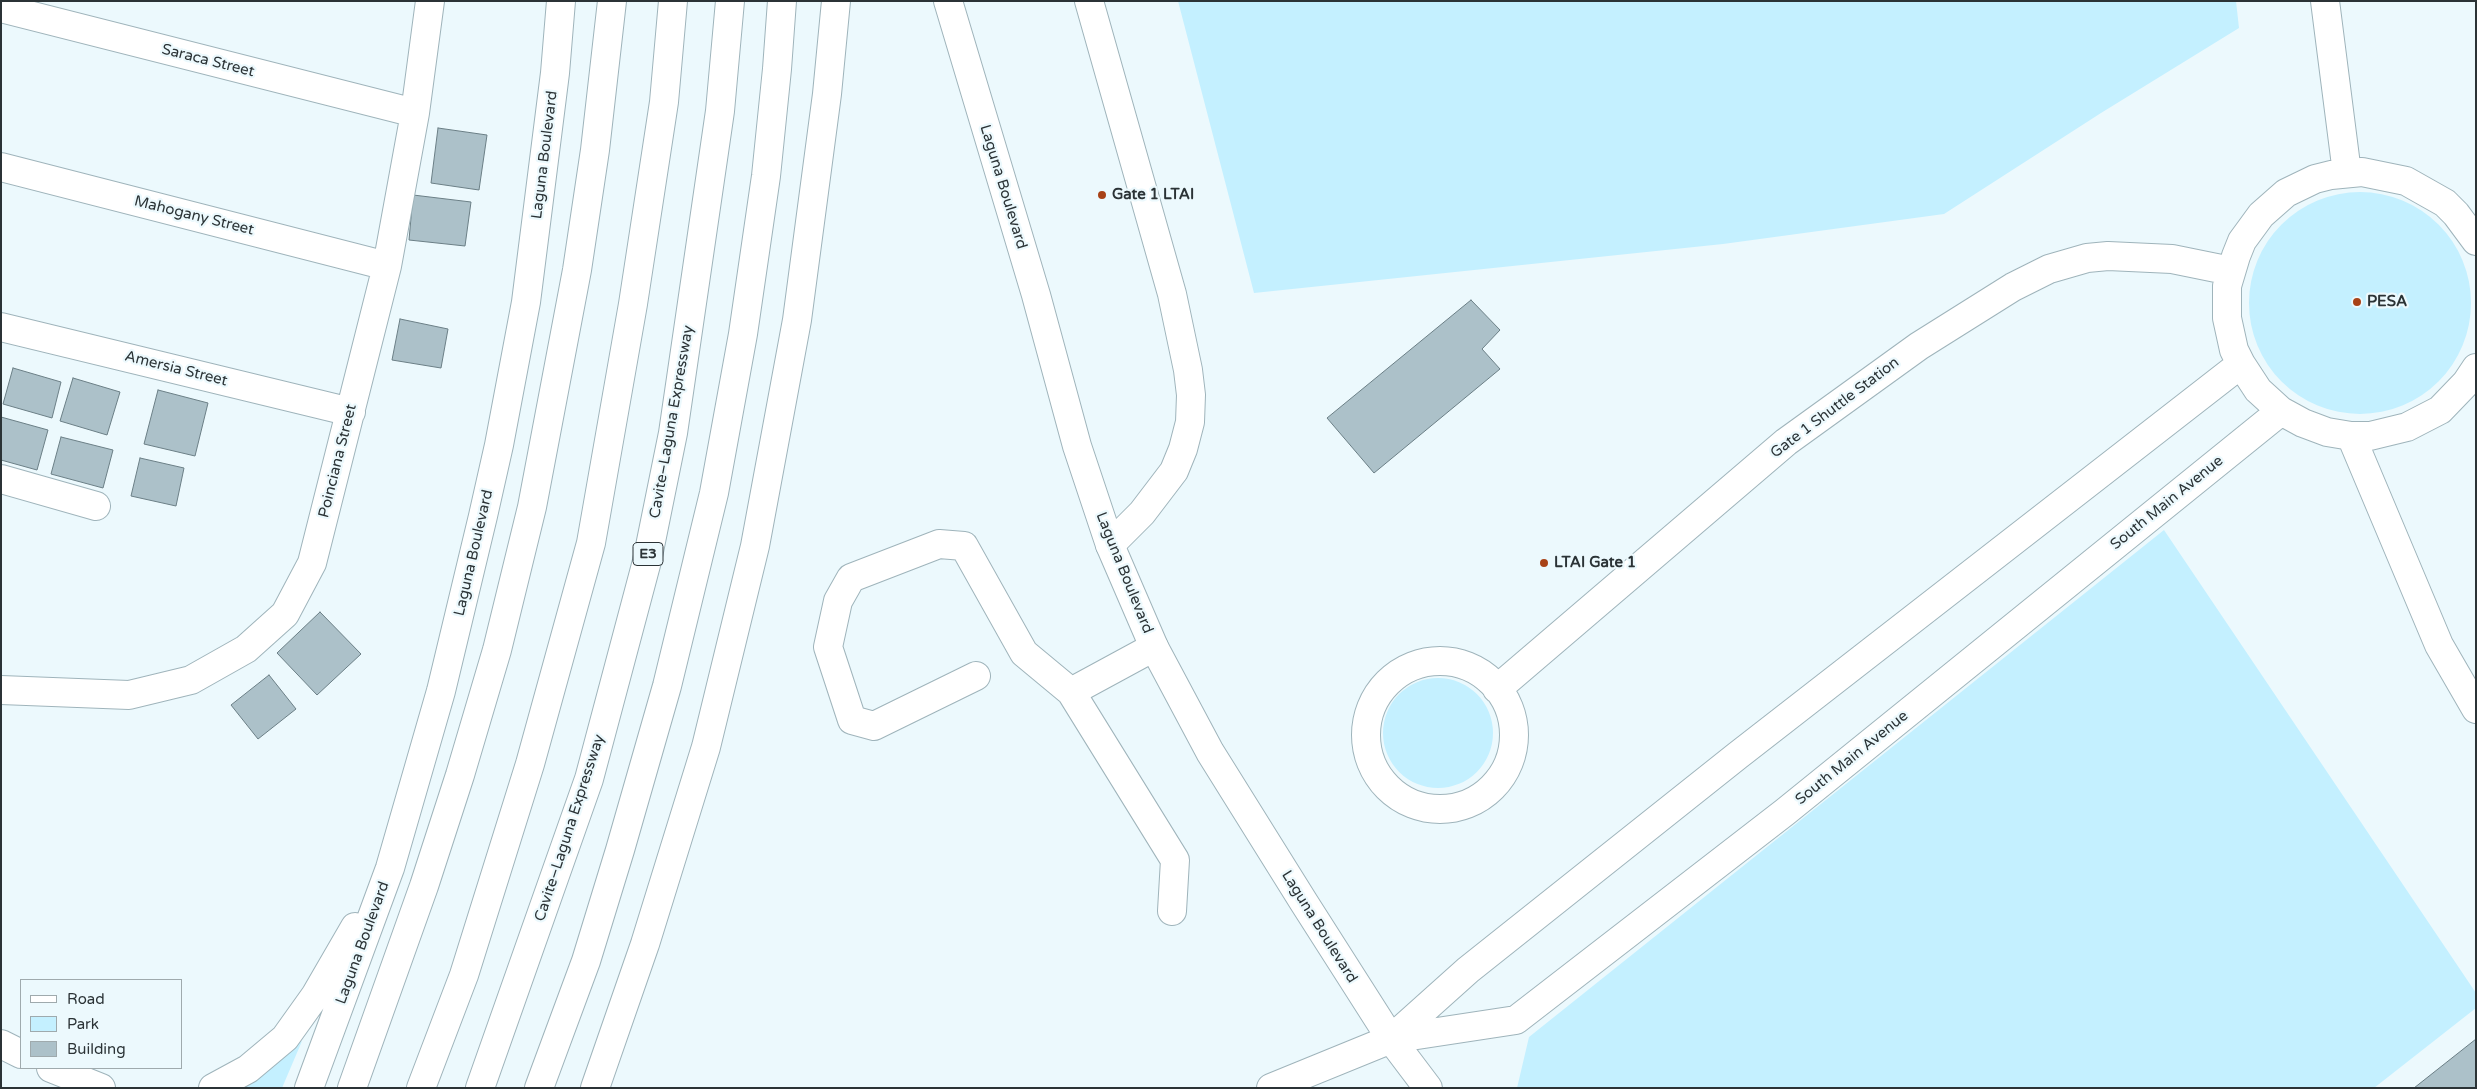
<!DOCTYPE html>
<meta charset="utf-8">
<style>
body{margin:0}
#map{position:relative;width:2477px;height:1089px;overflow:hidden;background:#ecf9fd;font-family:"Varela Round",sans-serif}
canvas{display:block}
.frame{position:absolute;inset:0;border:2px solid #2b3336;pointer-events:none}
.legend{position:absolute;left:20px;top:979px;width:162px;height:90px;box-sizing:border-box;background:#ecf9fd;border:1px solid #9faaad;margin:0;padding:6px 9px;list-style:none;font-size:15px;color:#2b3336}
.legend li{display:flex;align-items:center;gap:10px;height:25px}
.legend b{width:25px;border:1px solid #9faaad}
</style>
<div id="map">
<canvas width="2477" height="1089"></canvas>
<div class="frame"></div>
<ul class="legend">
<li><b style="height:6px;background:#fff"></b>Road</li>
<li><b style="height:14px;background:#c4f0ff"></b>Park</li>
<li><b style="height:14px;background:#acc1c9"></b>Building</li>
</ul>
</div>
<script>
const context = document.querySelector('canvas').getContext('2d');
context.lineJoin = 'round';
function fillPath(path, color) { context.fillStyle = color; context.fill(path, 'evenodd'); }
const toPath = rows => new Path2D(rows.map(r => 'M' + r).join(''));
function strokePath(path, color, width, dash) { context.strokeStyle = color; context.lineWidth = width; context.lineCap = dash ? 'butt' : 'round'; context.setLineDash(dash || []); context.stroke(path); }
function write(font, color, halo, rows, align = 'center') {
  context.font = font + ' "Varela Round",sans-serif'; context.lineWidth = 4.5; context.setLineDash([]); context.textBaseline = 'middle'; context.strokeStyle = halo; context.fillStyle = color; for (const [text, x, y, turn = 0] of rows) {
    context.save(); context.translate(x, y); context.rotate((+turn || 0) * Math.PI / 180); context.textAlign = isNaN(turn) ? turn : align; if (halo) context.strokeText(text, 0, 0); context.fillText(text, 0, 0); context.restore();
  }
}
fillPath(toPath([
 [1178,1,2236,1,2239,28,2101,113,1944,214,1723,244,1254,293],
 '2249 303a111 111 0 1 1 222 0a111 111 0 1 1-222 0Z',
 [2164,530,2476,993,2476,1008,2374,1088,1517,1088,1529,1037],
 '1383 733a55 55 0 1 1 110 0a55 55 0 1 1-110 0Z',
 [302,1041,282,1088,244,1088,278,1059]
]), '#c4f0ff');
const building = toPath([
 [438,128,487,135,479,190,431,183,438,128],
 [413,195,471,202,465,246,409,240,413,195],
 [1471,300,1500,330,1482,349,1500,369,1374,473,1327,418,1471,300],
 [400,319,448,329,441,368,392,360,400,319],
 [13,368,61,382,52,418,3,404,13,368],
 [73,378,120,392,107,435,60,421,73,378],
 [158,390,208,403,195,456,144,444,158,390],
 [1,417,48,430,37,470,1,460,1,417],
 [61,437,113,450,103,488,51,474,61,437],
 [140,458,184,468,176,506,131,496,140,458],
 [320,612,361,654,317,695,277,653,320,612],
 [269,675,296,709,258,739,231,705,269,675],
 [2476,1039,2476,1088,2414,1088,2476,1039]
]);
fillPath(building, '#acc1c9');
strokePath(building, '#6b7f86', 1);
const minor = toPath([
 [1089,1,1172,294,1188,370,1191,395,1190,422,1183,449,1174,471,1142,513,1110,545],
 [2325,1,2347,173],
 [1,8,415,113],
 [1,167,387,266],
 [2476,241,2456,214,2445,203,2406,181,2362,172,2331,175,2315,179,2286,193,2261,215,2242,241,2236,256,2227,286,2227,318,2234,350,2241,364,2258,390,2281,411,2303,423,2327,432,2351,436,2370,436,2407,427,2440,410,2466,383,2476,368],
 [1,327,351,412],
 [2351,436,2439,645,2476,709],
 [1,479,96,506],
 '1366 735a74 74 0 1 1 148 0a74 74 0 1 1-148 0Z',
 [976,676,874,726,852,720,828,647,838,601,851,578,939,544,964,546,1024,653,1071,692,1175,860,1172,911],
 [1497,689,1786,442,1919,346,2013,287,2049,269,2087,258,2108,256,2172,259,2231,271],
 [1,690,129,695,191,680,246,649,285,614,312,563,387,266,415,113,430,1],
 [1071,692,1154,647],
 [1391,1039,1516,1020,1785,812,2281,411],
 [1391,1039,1468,970,1737,756,2241,364]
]);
const major = toPath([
 [948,1,1036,295,1077,446,1110,545,1154,647,1210,752,1303,901,1391,1039,1428,1088],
 [1,1044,21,1054],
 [51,1068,101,1088],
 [213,1088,248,1069,285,1038,315,996,355,927],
 [309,1088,390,868,441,691,483,516,499,445,526,302,555,73,561,1],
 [595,1088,645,944,706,747,755,546,797,320,827,94,836,1],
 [1271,1088,1391,1039]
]);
const highway = toPath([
 [352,1088,424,886,460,775,497,650,532,507,577,270,595,150,612,1],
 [421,1088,464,975,530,764,591,543,633,304,664,102,673,1],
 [480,1088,589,779,647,561,673,433,720,111,730,1],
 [539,1088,586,961,620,850,667,686,714,493,743,334,766,176,777,69,782,1]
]);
strokePath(minor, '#9fb4bb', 30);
strokePath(major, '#9fb4bb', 30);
strokePath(highway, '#9fb4bb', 30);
strokePath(minor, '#fff', 28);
strokePath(major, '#fff', 28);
strokePath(highway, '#fff', 28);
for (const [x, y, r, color] of [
 [1102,195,5,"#a84217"],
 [2357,302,5,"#a84217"],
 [1544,563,5,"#a84217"]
]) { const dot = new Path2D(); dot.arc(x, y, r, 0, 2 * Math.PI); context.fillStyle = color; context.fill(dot); strokePath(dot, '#ecf9fd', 2); }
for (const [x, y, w] of [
 [648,554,30]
]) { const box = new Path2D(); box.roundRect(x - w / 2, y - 11.5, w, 23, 4); context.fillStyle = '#ecf9fd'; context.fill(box); strokePath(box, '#2b3336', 1); }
write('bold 14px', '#2b3336', null, [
 ["E3",648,554]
]);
write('15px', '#2b3336', '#ecf9fd', [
 ["Saraca Street",208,61,14],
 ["Laguna Boulevard",545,155,-83],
 ["Laguna Boulevard",1003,187,73],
 ["Mahogany Street",194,216,14],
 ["Amersia Street",176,369,14],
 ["Gate 1 Shuttle Station",1835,408,-37],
 ["Cavite–Laguna Expressway",672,422,-80],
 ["Poinciana Street",338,461,-76],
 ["South Main Avenue",2167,503,-39],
 ["Laguna Boulevard",474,553,-77],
 ["Laguna Boulevard",1124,573,68],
 ["South Main Avenue",1852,758,-39],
 ["Cavite–Laguna Expressway",570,828,-72],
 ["Laguna Boulevard",1319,927,58],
 ["Laguna Boulevard",363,943,-70]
]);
write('bold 15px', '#2b3336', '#ecf9fd', [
 ["Gate 1 LTAI",1112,195],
 ["PESA",2367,302],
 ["LTAI Gate 1",1554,563]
], 'left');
</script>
